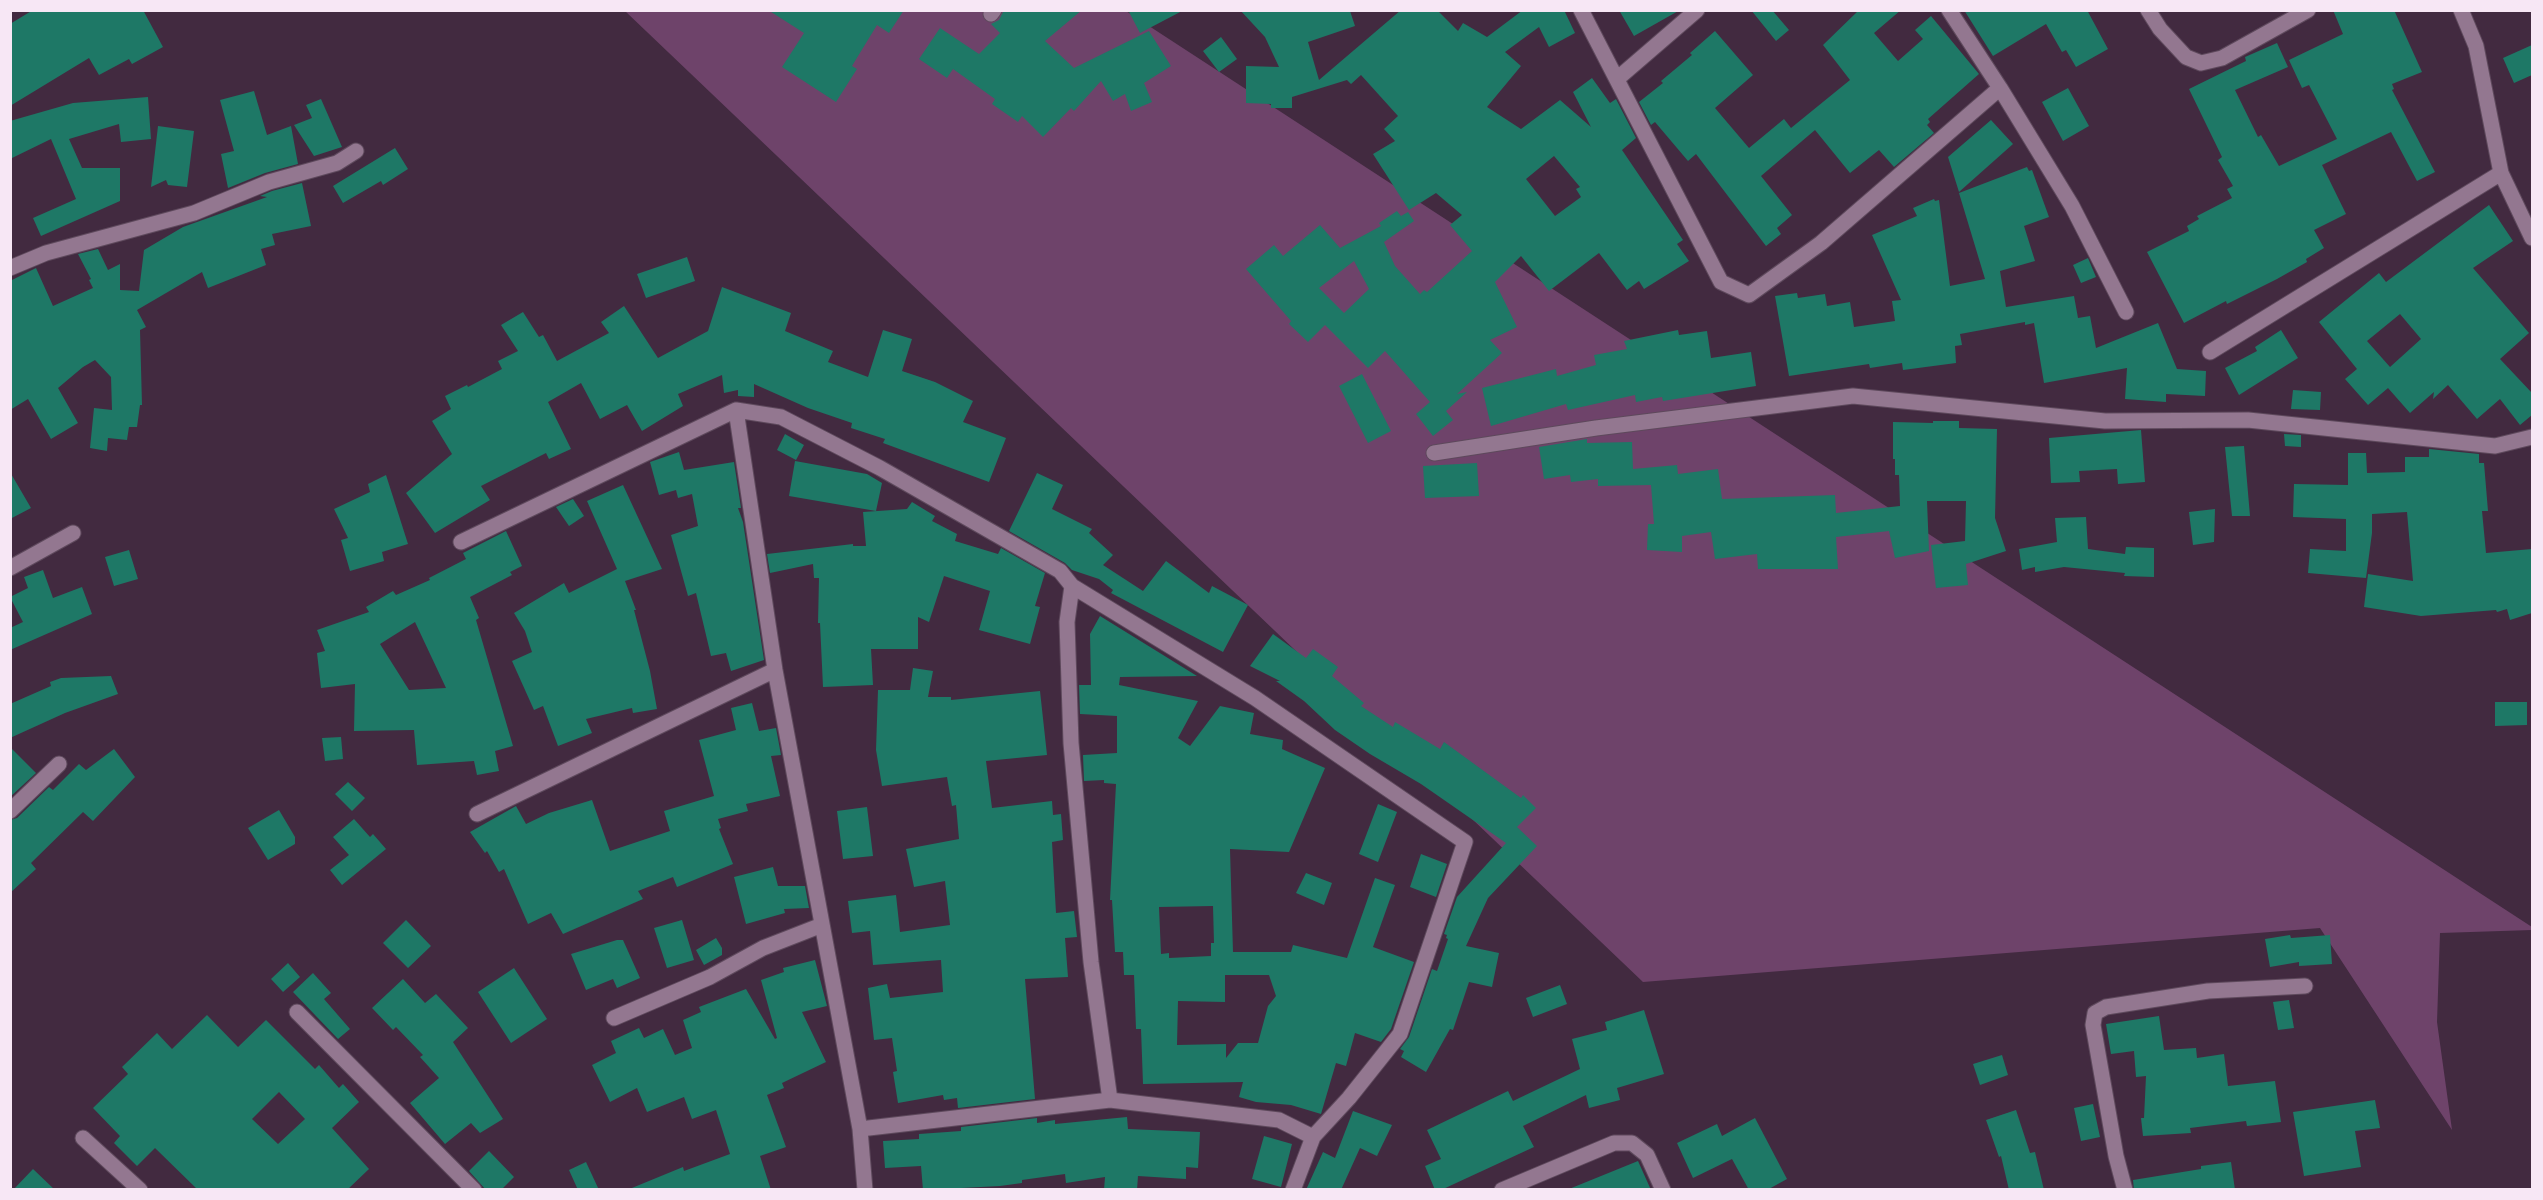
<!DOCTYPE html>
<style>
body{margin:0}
#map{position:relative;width:2543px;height:1200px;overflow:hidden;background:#422a40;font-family:"Sofia Sans Condensed",sans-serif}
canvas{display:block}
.frame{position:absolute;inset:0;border:12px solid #f7e7f5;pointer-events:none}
</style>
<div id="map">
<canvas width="2543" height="1200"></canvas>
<div class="frame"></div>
</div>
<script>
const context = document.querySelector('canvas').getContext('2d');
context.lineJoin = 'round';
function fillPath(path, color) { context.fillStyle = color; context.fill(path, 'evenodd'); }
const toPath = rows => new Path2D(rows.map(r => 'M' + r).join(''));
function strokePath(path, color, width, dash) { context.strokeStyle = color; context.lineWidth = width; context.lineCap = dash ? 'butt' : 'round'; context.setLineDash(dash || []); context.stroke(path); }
fillPath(toPath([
 [625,11,1126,11,2532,927,2532,930,2440,933,2437,1022,2452,1130,2320,928,1643,982]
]), '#6e436a');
fillPath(toPath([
 [33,10,143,10,163,47,132,64,129,59,99,75,89,58,10,106,10,24],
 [768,10,904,10,889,33,877,25,852,66,857,69,836,102,782,67,804,33],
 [1004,10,1082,10,1045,41,1074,68,1149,31,1171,66,1144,83,1152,102,1131,111,1125,94,1113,101,1101,81,1074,111,1071,108,1043,137,1022,116,1018,122,992,104,995,99,953,69,947,78,919,59,940,28,979,54,1000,33,991,24,999,20],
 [1128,10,1184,10,1140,33],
 [1240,10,1350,11,1355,26,1308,42,1319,80,1401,10,1437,10,1458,31,1463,23,1487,37,1523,10,1564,10,1575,33,1549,47,1539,27,1505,52,1521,66,1487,107,1521,129,1560,100,1591,127,1573,92,1592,78,1610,103,1616,99,1636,138,1622,150,1683,240,1677,244,1689,261,1644,289,1639,281,1627,290,1599,253,1549,291,1521,256,1495,282,1517,327,1490,340,1502,353,1457,394,1467,392,1446,411,1453,420,1433,436,1416,414,1430,402,1385,351,1368,368,1325,325,1308,342,1289,324,1291,321,1246,269,1274,245,1283,256,1320,225,1340,248,1381,226,1379,223,1397,211,1401,216,1408,212,1414,221,1384,242,1395,266,1420,294,1424,290,1427,292,1472,251,1450,225,1462,215,1436,193,1409,210,1373,154,1395,141,1384,129,1398,116,1361,75,1351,84,1347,80,1292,97,1292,108,1271,108,1271,104,1246,103,1246,66,1279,67,1265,37],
 [1554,156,1580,187,1576,189,1581,197,1555,216,1526,179],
 [1354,261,1369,289,1344,313,1319,288],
 [1619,10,1680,10,1634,36],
 [1751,10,1772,10,1789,30,1776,41],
 [1859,10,1901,10,1874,33,1898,61,1923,39,1915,30,1931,16,1979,74,1928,119,1930,122,1927,125,1934,133,1894,167,1879,150,1850,173,1815,130,1761,176,1792,215,1777,228,1781,234,1766,246,1696,154,1688,161,1655,122,1651,125,1639,102,1663,83,1661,81,1692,55,1690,53,1715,31,1753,75,1715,108,1749,148,1784,119,1791,128,1850,80,1823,45],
 [1964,10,2087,10,2108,49,2076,67,2066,50,2062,52,2046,24,1993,56],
 [2333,10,2394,10,2422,72,2392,84,2394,89,2392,90,2435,172,2417,181,2391,132,2322,165,2346,214,2314,230,2324,248,2306,259,2307,262,2277,279,2227,304,2226,301,2184,323,2147,252,2189,231,2187,226,2199,219,2197,216,2232,198,2227,189,2233,186,2218,160,2222,157,2189,89,2246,61,2245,57,2277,43,2288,67,2235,90,2258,137,2261,135,2279,166,2337,139,2309,85,2302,88,2289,60,2343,34],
 [1221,37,1237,59,1219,72,1203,51],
 [2532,45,2532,75,2514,83,2503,58],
 [2068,88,2089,126,2063,141,2042,102],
 [254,91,267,135,291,126,298,164,265,173,228,188,221,154,234,151,220,100],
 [148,97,151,139,121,142,119,124,69,139,82,168,120,168,120,201,41,236,33,218,76,199,51,139,10,159,10,121,73,103],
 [321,99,342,147,314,156,294,125,312,118,306,105],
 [1991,120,2013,144,1959,192,1948,157],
 [158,126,194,131,187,187,168,185,166,180,151,187],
 [395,148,408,169,383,185,381,181,343,203,333,186],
 [2027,167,2029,171,2032,170,2049,217,2024,226,2035,261,2000,271,2006,307,2074,296,2078,318,2090,316,2096,348,2158,323,2177,369,2206,371,2205,396,2166,394,2166,402,2125,399,2127,368,2044,383,2034,323,2025,325,2025,322,1960,334,1962,345,1955,346,1956,363,1903,370,1902,363,1870,368,1869,364,1789,376,1775,296,1797,293,1798,298,1825,294,1827,306,1850,302,1854,327,1895,321,1892,301,1901,300,1872,235,1917,216,1913,208,1934,199,1935,201,1939,200,1950,286,1985,279,1959,193],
 [302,183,311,226,272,234,275,245,261,249,266,265,208,288,202,272,137,310,146,327,140,330,142,405,140,405,137,427,129,427,127,440,108,438,107,451,90,448,94,408,112,410,111,377,95,360,83,367,58,388,78,423,51,439,28,399,10,410,10,281,36,268,53,306,93,288,89,280,91,279,78,254,98,249,108,270,120,264,120,290,139,291,144,250,183,227,267,197,260,196,272,191],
 [2489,205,2513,241,2473,268,2529,333,2500,359,2532,393,2532,415,2520,425,2500,399,2477,419,2448,385,2433,399,2434,392,2410,413,2388,388,2368,405,2345,379,2357,369,2319,322,2379,273,2386,282],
 [2400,314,2421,339,2390,367,2367,341],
 [687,257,695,281,646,298,637,274],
 [2088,258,2096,277,2081,283,2073,265],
 [722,287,791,313,785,331,833,351,828,362,868,377,883,330,912,339,902,371,935,382,973,401,963,422,1006,438,989,482,883,443,885,439,851,428,852,423,808,408,754,384,754,397,738,396,738,390,724,393,722,375,678,394,683,406,642,431,627,405,600,419,581,383,548,402,571,449,549,459,546,453,481,486,490,500,435,533,406,493,452,454,432,421,451,409,445,396,467,385,468,387,502,369,498,361,518,351,501,325,523,312,539,337,543,335,557,361,609,333,601,322,624,306,658,358,708,331],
 [1678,330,1679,335,1707,331,1711,358,1751,352,1756,386,1663,401,1662,397,1636,402,1635,395,1568,410,1566,404,1491,426,1482,388,1556,369,1557,376,1596,365,1594,355,1627,349,1624,341],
 [2281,330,2298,358,2239,395,2225,368,2257,351,2255,347],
 [1362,374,1391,431,1368,443,1339,386],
 [2293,390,2321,392,2320,410,2291,409],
 [1933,421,1959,421,1959,428,1997,429,1995,518,2006,551,1966,564,1968,585,1936,588,1931,545,1965,541,1966,501,1927,501,1929,551,1895,558,1889,531,1836,537,1838,569,1758,569,1757,554,1715,559,1711,532,1682,536,1682,552,1647,550,1648,524,1654,524,1651,485,1598,486,1598,479,1571,482,1570,475,1544,479,1539,447,1587,439,1587,443,1632,442,1633,469,1677,465,1678,474,1718,469,1722,499,1835,495,1836,513,1900,506,1899,475,1895,475,1895,459,1893,459,1893,422,1933,423],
 [2141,430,2145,482,2118,484,2117,469,2079,471,2080,482,2051,483,2049,438],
 [785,434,804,445,796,460,777,450],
 [2284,434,2301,435,2301,447,2285,446],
 [2244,446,2250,516,2232,516,2225,447],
 [2429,449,2479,454,2479,463,2484,463,2488,511,2482,511,2486,553,2532,549,2532,613,2510,620,2507,609,2497,612,2496,610,2421,616,2364,607,2368,574,2413,581,2407,512,2372,514,2372,533,2366,578,2308,573,2310,549,2346,551,2346,519,2293,517,2294,484,2348,485,2348,453,2366,453,2367,473,2405,472,2405,457,2429,457],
 [679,452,684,470,734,462,741,508,738,508,743,522,764,660,731,671,726,653,711,656,696,593,688,596,671,535,698,526,692,494,678,498,676,490,659,495,650,462],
 [795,461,867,474,882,483,876,511,789,496],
 [1477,463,1479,496,1425,498,1423,466],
 [10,472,31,508,10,519],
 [1037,473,1063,485,1052,509,1092,529,1089,533,1113,555,1103,565,1143,591,1166,561,1209,593,1212,586,1248,605,1223,652,1111,593,1113,590,1099,579,1072,570,1065,563,1009,531],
 [386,475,408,544,382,552,384,561,350,571,341,540,348,538,334,509,370,492,368,484],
 [623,485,662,569,625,581,636,610,634,610,650,671,657,709,633,713,632,708,586,719,592,733,558,746,543,706,534,710,512,661,532,652,525,631,514,613,564,583,569,593,617,569,587,501],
 [573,499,584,516,569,526,556,507],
 [912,502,935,516,932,521,957,534,955,541,998,554,1001,548,1045,573,1035,606,1040,607,1030,644,979,630,990,591,944,576,929,622,918,617,918,649,871,649,873,685,823,687,820,623,818,623,819,578,814,578,813,564,770,573,767,554,853,544,853,546,866,546,863,512,907,509],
 [2215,509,2214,542,2193,545,2189,512],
 [2086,517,2088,549,2125,554,2126,547,2154,548,2154,577,2124,576,2125,573,2064,567,2035,572,2035,567,2022,570,2019,549,2057,542,2055,518],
 [506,531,522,566,510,572,512,575,470,597,479,618,476,620,513,746,495,751,499,771,477,775,474,761,417,765,414,730,354,731,355,684,321,688,317,653,325,651,317,630,369,612,366,607,393,591,396,595,430,580,429,578,466,559,463,553],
 [415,622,446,688,409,690,380,644],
 [129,550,138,579,114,586,105,557],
 [43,570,53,598,82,587,92,614,10,650,10,628,23,622,10,597,28,588,24,577],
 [1100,616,1197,676,1120,677,1119,685,1198,701,1178,738,1190,746,1220,706,1254,713,1250,734,1283,740,1282,749,1325,768,1289,852,1230,849,1233,952,1291,952,1293,945,1347,958,1375,878,1395,885,1373,947,1414,962,1391,1029,1381,1042,1355,1033,1346,1066,1336,1063,1321,1114,1291,1105,1256,1102,1239,1097,1243,1082,1143,1084,1141,1029,1136,1029,1134,975,1124,975,1123,952,1115,952,1112,900,1110,900,1116,784,1104,783,1104,780,1084,781,1083,755,1117,753,1117,716,1080,714,1079,685,1091,685,1090,634],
 [1213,906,1214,943,1211,943,1211,956,1169,958,1169,953,1161,954,1159,907],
 [1225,975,1269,975,1276,996,1268,1006,1258,1043,1238,1043,1226,1058,1226,1044,1177,1045,1178,1001,1225,1002],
 [1273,634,1306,658,1313,649,1338,667,1332,676,1364,703,1361,706,1393,727,1395,722,1440,749,1444,742,1521,798,1523,795,1536,808,1517,827,1537,846,1488,898,1466,946,1499,953,1492,987,1469,982,1453,1030,1450,1029,1426,1072,1401,1057,1404,1051,1400,1049,1409,1037,1432,969,1437,971,1448,939,1446,938,1447,935,1444,934,1457,897,1506,843,1421,784,1370,754,1335,730,1304,701,1276,681,1280,681,1250,666],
 [913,668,933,671,928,697,951,697,951,700,1040,691,1047,755,986,761,992,808,1052,801,1053,815,1061,814,1063,840,1052,842,1056,913,1074,911,1077,937,1065,938,1068,977,1025,979,1035,1099,958,1108,957,1098,944,1100,943,1095,898,1103,893,1072,897,1071,892,1038,874,1040,868,988,887,984,890,998,943,992,941,960,873,965,870,931,852,933,848,901,896,895,900,932,950,925,945,881,914,887,906,849,959,839,956,805,952,806,947,777,882,786,876,750,878,690,910,690],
 [111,676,118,694,65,713,10,738,10,704,51,686,50,682,61,678],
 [2495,702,2527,702,2527,725,2495,726],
 [752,703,759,731,776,728,781,755,771,756,780,796,746,804,748,811,718,819,721,828,719,829,733,864,677,887,673,877,638,891,643,899,563,934,551,913,528,924,504,869,499,872,487,851,485,853,470,832,516,806,526,824,549,813,592,800,610,851,670,831,664,811,714,796,699,740,736,730,731,708],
 [341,737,343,759,325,761,322,738],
 [10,747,36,773,10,797],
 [114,749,135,777,93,821,83,812,31,863,36,869,10,893,10,820,17,818,49,787,53,790,79,764,86,770],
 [348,782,365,798,352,811,335,794],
 [1378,804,1397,812,1378,862,1359,854],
 [867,807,873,856,843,859,837,811],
 [279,810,295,837,295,844,268,860,248,828],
 [354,819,370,837,373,834,386,849,342,885,330,870,349,855,333,837],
 [1421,854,1447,864,1436,897,1410,887],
 [773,867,778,886,805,886,809,908,784,909,785,913,746,924,734,877],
 [1306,873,1332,883,1324,905,1296,893],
 [406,920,431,946,408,968,383,943],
 [682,920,694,960,667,968,654,928],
 [2290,935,2291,938,2330,935,2332,964,2299,966,2299,962,2270,967,2265,939],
 [716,938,722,948,722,955,704,965,696,950],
 [617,940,623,940,640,978,617,988,613,979,586,990,571,954],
 [815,960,827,1006,802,1012,826,1062,782,1083,784,1088,767,1095,786,1147,760,1156,771,1190,627,1190,683,1167,684,1171,730,1154,716,1110,692,1119,684,1097,647,1112,637,1088,610,1102,592,1065,616,1053,611,1041,639,1028,644,1038,663,1029,675,1055,692,1048,683,1020,701,1012,699,1007,746,989,775,1039,777,1038,761,980,784,972,783,968],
 [288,963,300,977,283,992,271,979],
 [514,968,547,1019,511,1043,478,992],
 [313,973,331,993,324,999,350,1029,338,1039,293,992],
 [403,979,425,1003,436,994,468,1028,453,1042,503,1119,480,1133,471,1123,445,1144,410,1103,439,1078,420,1057,423,1055,396,1027,393,1030,372,1008],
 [1560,985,1567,1004,1533,1017,1526,998],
 [2289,1000,2294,1028,2278,1030,2273,1002],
 [1644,1010,1664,1074,1617,1088,1620,1100,1589,1108,1586,1095,1523,1126,1534,1147,1441,1190,1435,1190,1425,1166,1441,1159,1427,1130,1508,1091,1513,1101,1580,1069,1572,1039,1607,1030,1605,1022],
 [207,1015,238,1047,266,1020,315,1069,319,1065,339,1088,343,1084,359,1102,332,1128,369,1169,347,1190,198,1190,155,1148,137,1166,114,1143,120,1136,93,1108,128,1074,122,1067,157,1033,172,1049],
 [279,1092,305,1119,278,1144,252,1119],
 [2159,1016,2164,1050,2196,1048,2197,1058,2224,1054,2228,1086,2275,1081,2281,1122,2247,1126,2246,1121,2190,1128,2191,1133,2143,1136,2141,1118,2144,1118,2146,1076,2136,1077,2134,1051,2111,1054,2106,1024],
 [2002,1055,2008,1075,1980,1085,1973,1064],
 [2375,1100,2380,1128,2355,1131,2361,1167,2304,1176,2293,1112],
 [2093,1104,2100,1137,2081,1141,2074,1108],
 [2016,1110,2030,1153,2035,1152,2044,1190,2009,1190,2001,1156,1999,1157,1986,1120],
 [1353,1111,1392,1125,1377,1156,1360,1148,1341,1190,1306,1190,1323,1152,1335,1158],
 [1127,1117,1128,1129,1200,1132,1198,1168,1186,1167,1186,1179,1138,1176,1137,1190,1104,1190,1105,1177,1066,1183,1065,1174,1022,1180,1022,1183,1000,1186,923,1190,921,1166,885,1168,883,1141,919,1139,919,1134,961,1131,961,1127,1037,1118,1037,1123,1055,1120,1055,1124],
 [1755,1118,1787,1179,1767,1190,1749,1190,1732,1159,1693,1178,1677,1143,1717,1124,1722,1136],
 [1264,1136,1292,1144,1281,1187,1252,1179],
 [489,1151,514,1177,501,1190,486,1190,469,1171],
 [1638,1161,1651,1190,1569,1190,1569,1189],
 [586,1162,599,1190,578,1190,569,1170],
 [2231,1162,2235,1190,2134,1190,2133,1180,2201,1169,2201,1166],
 [33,1169,55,1190,13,1190]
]), '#1e7866');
const street = toPath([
 [1581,10,1721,282,1749,295,1821,243,2000,88,1949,10],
 [2148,10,2160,29,2186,57,2201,63,2222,58,2308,10],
 [2461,10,2476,46,2501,173,2532,238],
 [991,14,994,10],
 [1617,79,1697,10],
 [2000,88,2072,206,2126,312],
 [10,268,46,253,194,213,269,182,337,163,356,151],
 [2210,352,2501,173],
 [736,410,775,670,860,1129,865,1190],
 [1434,453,1596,428,1853,396,2105,421,2248,420,2495,446,2532,437],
 [461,542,736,410,781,417,880,468,1060,571,1072,586,1255,698,1465,842,1400,1034,1349,1098,1313,1137,1293,1190],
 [10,568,73,533],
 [1072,586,1067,622,1071,743,1091,962,1110,1100],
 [10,811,59,764],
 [477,814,775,670],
 [297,1012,474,1190],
 [614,1018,710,977,763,948,822,925],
 [860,1129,1110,1100,1279,1120,1313,1137],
 [83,1138,140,1190],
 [1502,1190,1614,1143,1632,1143,1647,1155,1663,1190],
 [2125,1190,2116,1156,2093,1025,2095,1013,2106,1007,2208,991,2305,986]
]);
strokePath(street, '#5e495c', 17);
strokePath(street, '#937790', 15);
</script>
